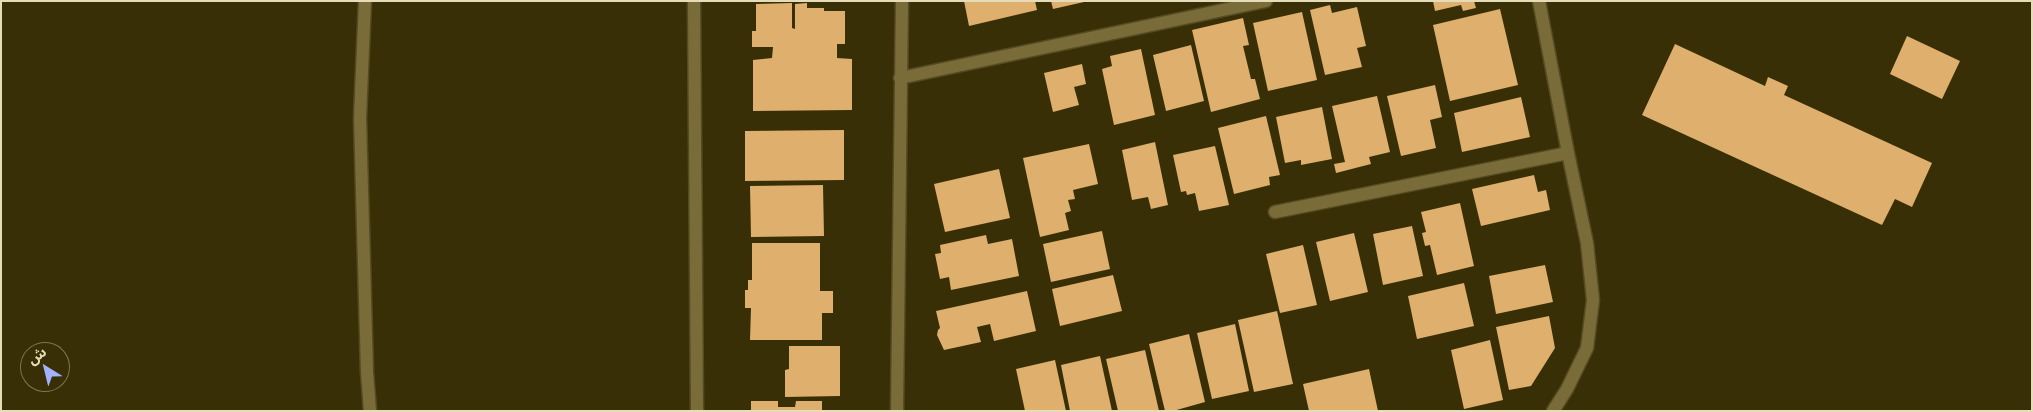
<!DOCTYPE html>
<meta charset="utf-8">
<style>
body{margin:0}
#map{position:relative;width:2033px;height:412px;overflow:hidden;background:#392f06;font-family:"Roboto Serif","Noto Sans Arabic",serif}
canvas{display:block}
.frame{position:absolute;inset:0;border:2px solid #e6dcb8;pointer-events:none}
.north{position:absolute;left:20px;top:342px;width:50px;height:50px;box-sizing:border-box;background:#392f06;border:1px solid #7e744d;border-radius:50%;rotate:324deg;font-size:14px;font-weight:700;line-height:20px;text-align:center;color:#e6dcb8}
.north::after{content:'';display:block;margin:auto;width:18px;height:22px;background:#a3b2fd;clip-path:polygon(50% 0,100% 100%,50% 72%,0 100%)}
</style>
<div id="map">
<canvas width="2033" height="412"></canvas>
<div class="frame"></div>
<div class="north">ش</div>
</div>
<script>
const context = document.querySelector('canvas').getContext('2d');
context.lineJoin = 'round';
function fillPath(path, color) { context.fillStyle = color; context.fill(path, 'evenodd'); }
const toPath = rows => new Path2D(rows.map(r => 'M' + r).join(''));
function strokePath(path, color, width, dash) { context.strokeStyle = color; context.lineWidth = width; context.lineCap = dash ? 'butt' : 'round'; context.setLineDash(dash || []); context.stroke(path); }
fillPath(toPath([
 [964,1,1035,1,1037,10,969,26],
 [1051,1,1084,1,1084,2,1053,9],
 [1433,1,1474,1,1476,8,1463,11,1461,5,1435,11],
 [792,3,792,28,795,29,795,4,807,3,807,8,824,8,824,11,845,11,845,44,837,44,837,58,852,59,852,110,753,111,753,60,772,58,773,47,752,47,752,31,756,31,756,4],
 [1330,5,1332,13,1357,7,1366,46,1357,48,1362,67,1325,75,1310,10],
 [1500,9,1518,85,1450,101,1433,25],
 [1302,12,1317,80,1268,91,1253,23],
 [1243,18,1249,45,1243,46,1251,79,1255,79,1260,99,1211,112,1192,30],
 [1907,36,1960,61,1942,99,1890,74],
 [1675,44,1765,86,1768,77,1788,86,1784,95,1932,163,1912,207,1895,199,1882,225,1642,115],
 [1191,45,1204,101,1166,111,1153,55],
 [1141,49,1155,115,1114,125,1102,69,1112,66,1110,56],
 [1082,64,1086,84,1074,87,1079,105,1053,112,1044,73],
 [1435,85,1442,117,1430,120,1436,148,1401,156,1387,96],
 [1377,96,1390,152,1369,157,1371,164,1336,173,1334,164,1345,162,1332,106],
 [1521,97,1530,137,1462,152,1454,113],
 [1322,107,1332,159,1301,165,1301,160,1285,163,1276,117],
 [1266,116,1280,175,1269,177,1270,185,1234,194,1218,128],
 [844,130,844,180,745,181,745,131],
 [1155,142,1168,205,1151,209,1148,197,1132,200,1122,150],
 [1089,144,1098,184,1073,190,1075,199,1068,200,1071,211,1065,213,1069,230,1040,237,1023,158],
 [1215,146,1229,205,1199,211,1195,193,1187,195,1186,191,1181,192,1173,155],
 [999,169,1010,218,945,232,934,184],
 [1534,175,1538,192,1546,190,1550,210,1481,226,1472,189],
 [823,185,824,236,751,237,750,186],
 [1460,203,1474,266,1437,275,1430,245,1425,246,1422,233,1426,232,1421,212],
 [1412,226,1423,276,1383,285,1373,234],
 [1102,231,1110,269,1051,282,1043,244],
 [1354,233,1368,292,1330,301,1316,242],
 [986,235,988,244,1012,239,1019,276,951,290,949,277,940,279,935,254,941,253,940,245],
 [752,243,820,243,820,291,833,291,833,313,822,313,822,340,750,340,751,308,745,308,745,290,748,290,748,280,752,280],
 [1303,245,1317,305,1280,313,1266,254],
 [1545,265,1553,302,1496,314,1489,276],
 [1113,275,1122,311,1060,326,1052,289],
 [1464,283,1474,326,1417,339,1408,296],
 [1027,291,1036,331,994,341,990,324,977,327,981,342,944,350,937,335,938,330,940,328,936,311],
 [1277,311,1293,384,1254,392,1238,320],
 [1549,316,1555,348,1531,386,1509,390,1496,327],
 [1235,324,1249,391,1212,399,1197,333],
 [1189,334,1205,402,1173,411,1165,411,1149,344],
 [1490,340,1503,400,1464,409,1451,350],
 [789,346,840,346,840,396,785,397,785,370,789,369],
 [1145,350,1159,411,1118,411,1106,359],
 [1100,356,1112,411,1070,411,1061,365],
 [1055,360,1066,411,1025,411,1016,369],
 [1369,369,1378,411,1309,411,1303,384],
 [751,401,778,401,778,407,795,407,796,401,822,401,822,411,751,411]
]), '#deaf6d');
const minor = toPath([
 [365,1,360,118,367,372,370,411],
 [694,1,697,411],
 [1539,1,1568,153,1587,243,1593,300,1587,348,1567,389,1553,411],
 [900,78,1266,1],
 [1275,212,1568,153],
 [897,411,902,1]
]);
strokePath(minor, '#554b22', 15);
strokePath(minor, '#7a6c39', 12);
</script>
